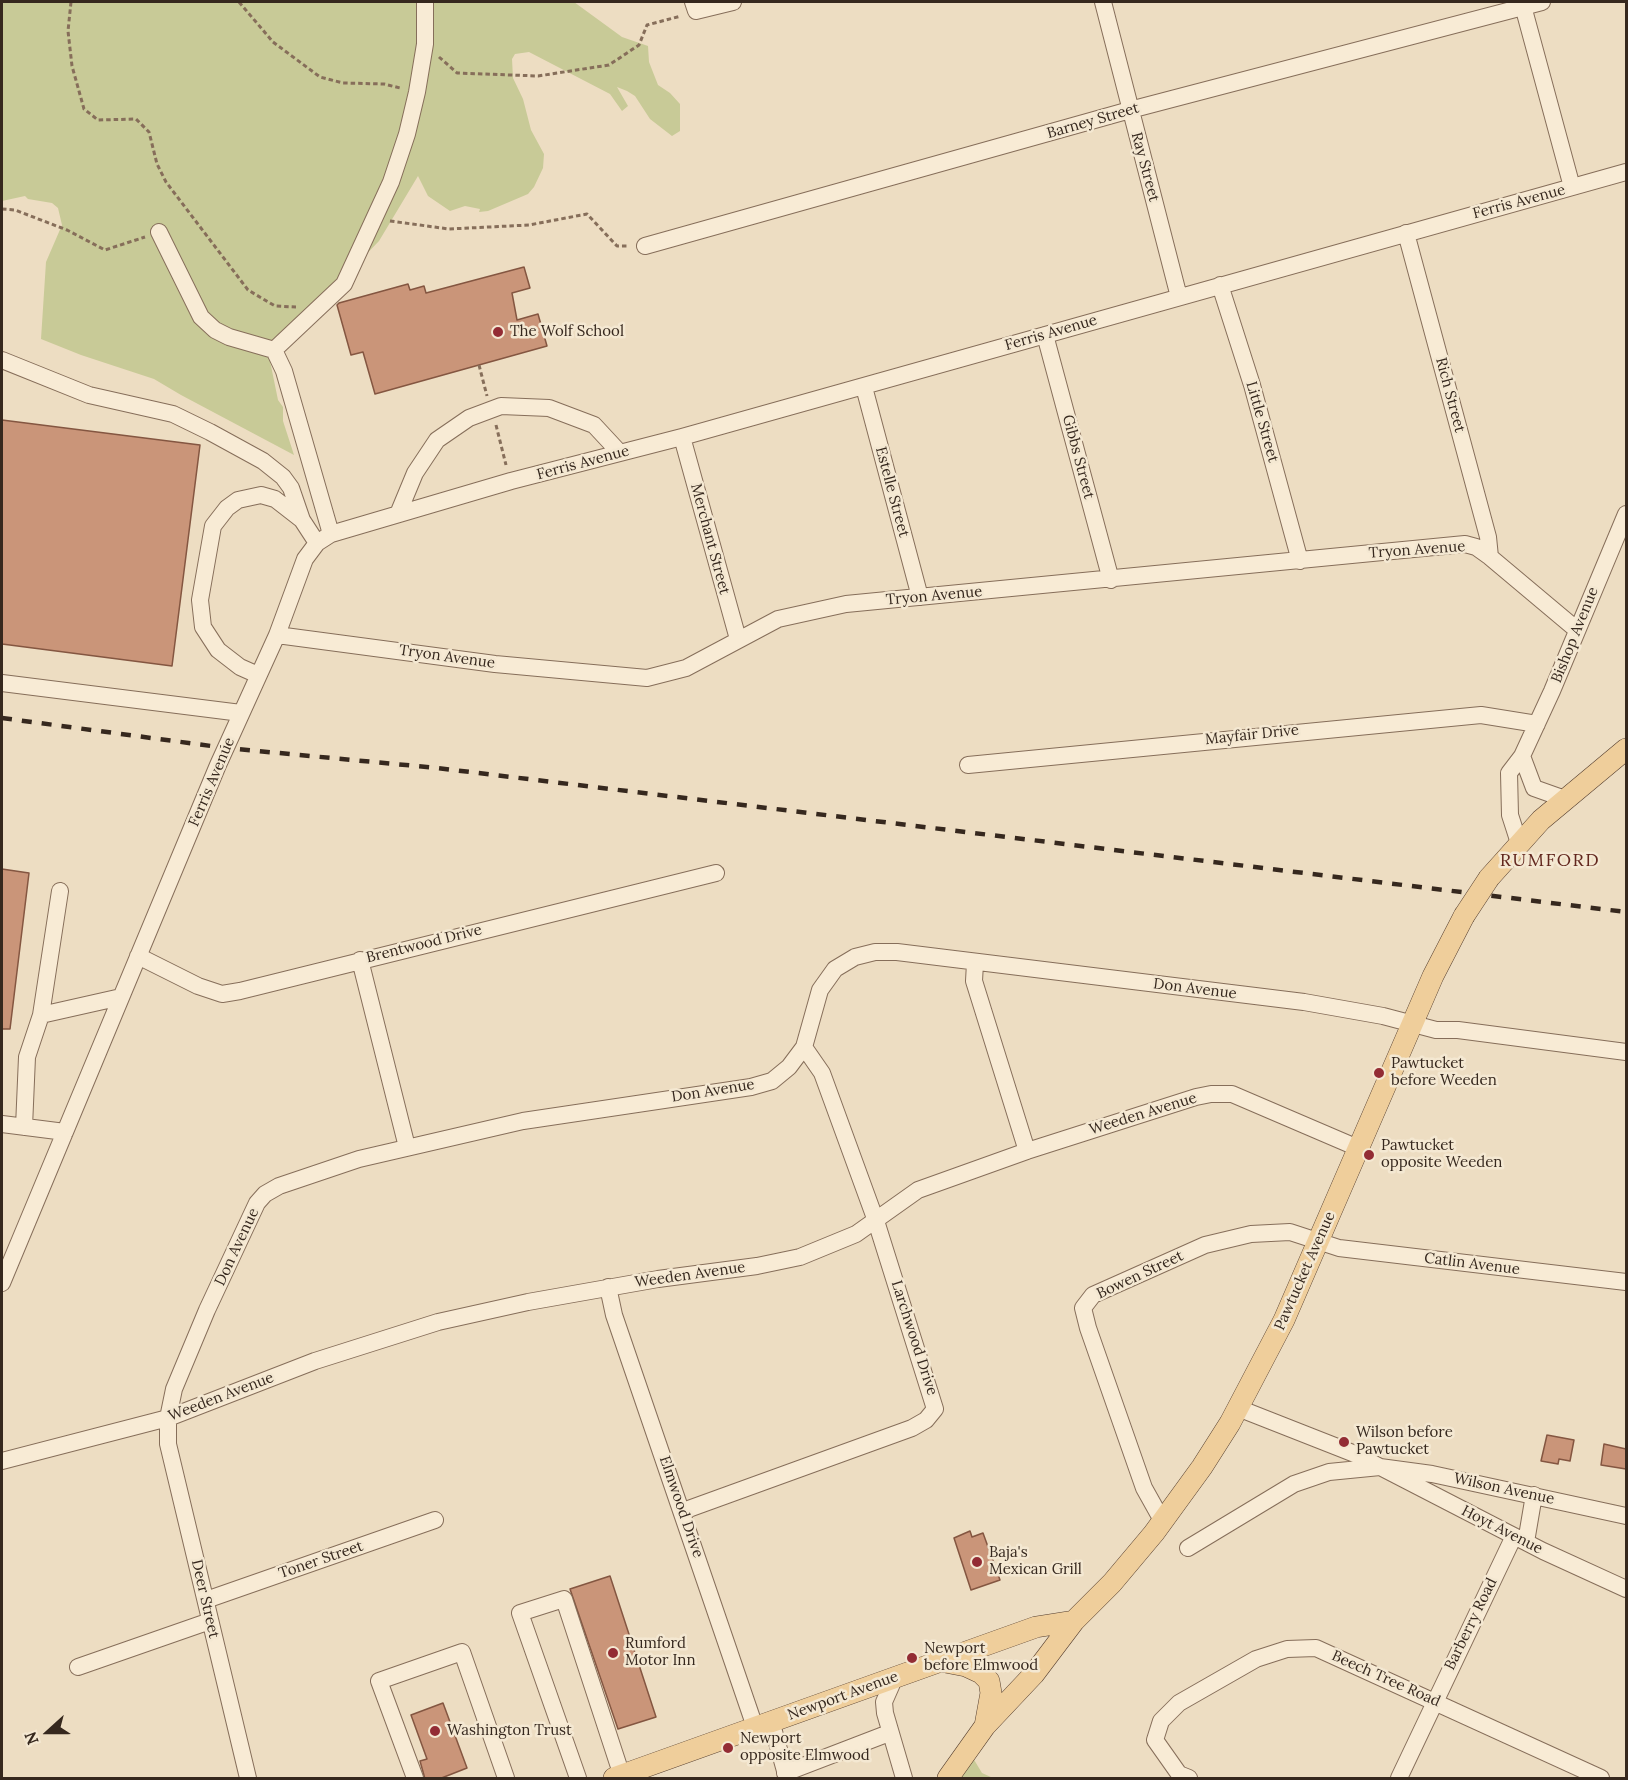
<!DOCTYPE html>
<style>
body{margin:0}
#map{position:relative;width:1628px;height:1780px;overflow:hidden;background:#edddc2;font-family:Lora,serif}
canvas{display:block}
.frame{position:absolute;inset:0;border:3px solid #36281e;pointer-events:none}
.north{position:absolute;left:18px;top:1702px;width:60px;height:60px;-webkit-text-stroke:4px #f4e8d2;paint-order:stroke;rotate:249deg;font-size:16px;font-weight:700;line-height:24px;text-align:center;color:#36281e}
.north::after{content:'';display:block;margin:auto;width:21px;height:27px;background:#36281e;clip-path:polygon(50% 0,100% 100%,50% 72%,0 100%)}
</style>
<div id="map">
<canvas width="1628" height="1780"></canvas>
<div class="frame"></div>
<div class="north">N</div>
</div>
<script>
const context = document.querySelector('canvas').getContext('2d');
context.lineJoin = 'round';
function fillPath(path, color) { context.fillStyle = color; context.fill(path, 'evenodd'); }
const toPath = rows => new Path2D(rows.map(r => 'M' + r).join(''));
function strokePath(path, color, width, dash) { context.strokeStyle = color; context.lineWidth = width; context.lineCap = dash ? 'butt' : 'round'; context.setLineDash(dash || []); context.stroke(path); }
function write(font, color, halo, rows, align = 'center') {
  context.font = font + ' Lora,serif'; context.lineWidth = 5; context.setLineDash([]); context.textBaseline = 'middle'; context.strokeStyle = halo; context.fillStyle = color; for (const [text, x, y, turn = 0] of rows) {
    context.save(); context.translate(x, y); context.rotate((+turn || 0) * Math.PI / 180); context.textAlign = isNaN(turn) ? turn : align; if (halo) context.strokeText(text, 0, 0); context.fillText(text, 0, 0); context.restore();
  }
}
fillPath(toPath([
 [2,2,574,2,622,37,648,46,649,62,658,85,670,93,680,104,680,131,672,136,650,119,635,96,627,91,617,87,628,106,622,111,610,94,529,52,515,54,512,59,513,78,523,99,531,130,544,154,543,168,534,187,528,194,488,211,479,212,480,209,465,206,450,211,428,196,418,176,379,241,304,319,298,335,270,361,278,400,283,407,283,421,294,455,181,395,154,379,81,355,41,339,46,262,62,225,58,208,52,203,28,199,25,196,2,201],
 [973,1758,982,1773,993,1778,957,1778]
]), '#c8ca97');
const building = toPath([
 [524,267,530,288,512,293,517,320,538,314,547,346,375,394,363,352,351,355,337,305,339,303,408,284,410,290,424,286,426,293,524,267],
 [2,420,200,445,172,666,2,644,2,420],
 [2,869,29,873,10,1029,2,1029,2,869],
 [1547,1435,1574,1440,1570,1461,1559,1459,1558,1464,1541,1461,1547,1435],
 [1604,1444,1626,1449,1626,1469,1601,1465,1604,1444],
 [970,1531,972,1537,983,1533,1000,1580,971,1590,954,1538,970,1531],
 [610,1576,656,1717,618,1729,570,1589,610,1576],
 [443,1703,467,1768,439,1779,425,1779,420,1761,427,1759,411,1715,443,1703]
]);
fillPath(building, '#ca9579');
strokePath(building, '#845641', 1.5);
const minor = toPath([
 [693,2,696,11,733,2],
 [1103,2,1179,297],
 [1523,6,1572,187],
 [159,232,201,317,215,330,229,337,274,350],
 [1406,233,1488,537,1490,557],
 [645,246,1130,110,1542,2],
 [1220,285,1252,385,1300,561],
 [1045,335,1111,580],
 [2,360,89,395,173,414,210,432,263,461,283,477,291,488,302,520],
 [864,387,920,597],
 [682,437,738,639],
 [398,514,415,473,437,440,469,418,501,406,549,408,594,425,620,453],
 [331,534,284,371,274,350,344,284,391,182,407,134,417,92,425,44,425,2],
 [277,635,495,664,647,678,686,668,778,619,846,604,1465,544,1476,547,1490,557,1577,630],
 [258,675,240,667,218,650,203,627,200,600,213,526,227,508,238,500,261,495,275,499,302,520,317,543],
 [2,683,241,713],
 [1522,756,1534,788,1565,799],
 [968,765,1481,715,1537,724],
 [1519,843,1510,815,1509,773,1522,756,1552,691,1626,514],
 [138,956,198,986,222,994,240,991,716,873],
 [360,960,407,1147],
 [975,963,974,981,1027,1151],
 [41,1015,60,891],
 [2,1124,65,1132],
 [24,1127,27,1057,41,1015,121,997],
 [2,1283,218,765,277,635,305,559,317,543,331,534,511,481,682,437,1626,172],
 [608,1287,614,1315,755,1727],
 [1238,1408,1355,1454,1543,1551,1626,1589],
 [2,1461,168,1418,315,1361,438,1322,528,1302,658,1279,757,1266,800,1257,856,1234,918,1190,1027,1151,1196,1097,1211,1094,1232,1094,1358,1148],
 [683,1511,912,1428,926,1420,935,1409,876,1221,822,1073,804,1047],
 [1163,1522,1144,1488,1088,1328,1083,1308,1093,1295,1205,1245,1251,1234,1290,1232,1339,1248,1626,1282],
 [1526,1542,1534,1495],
 [1188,1548,1294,1484,1329,1472,1380,1467,1432,1474,1626,1516],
 [206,1600,435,1520],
 [78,1667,210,1621],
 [895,1677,884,1702,885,1713,904,1778],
 [771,1721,787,1778],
 [785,1773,889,1733],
 [248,1778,168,1444,168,1418,174,1389,207,1310,257,1203,265,1194,279,1186,359,1159,523,1121,751,1087,772,1081,789,1067,804,1047,820,990,835,969,855,957,875,952,897,952,1304,1002,1383,1016,1436,1030,1458,1030,1626,1052],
 [415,1778,379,1681,462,1652,506,1778],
 [578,1778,520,1613,564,1599,622,1776],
 [1189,1778,1179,1774,1155,1740,1161,1721,1179,1703,1256,1659,1287,1649,1316,1648,1601,1778],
 [1399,1778,1514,1536]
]);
const major = toPath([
 [1489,878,1541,820,1626,749],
 [940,1661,966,1666,981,1673,989,1681,991,1693,985,1726],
 [614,1778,1036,1627,1074,1621],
 [948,1778,985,1726,1034,1674,1074,1621,1112,1583,1154,1533,1202,1467,1230,1423,1284,1320,1433,976,1464,916]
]);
strokePath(minor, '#866e5a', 18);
strokePath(major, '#543d2e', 22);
strokePath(toPath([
 [71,2,68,31,72,66,84,109,98,120,136,119,149,132,157,164,166,182,248,290,275,306,296,307],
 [239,2,273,42,320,77,343,83,384,84,400,88],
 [439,57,457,73,538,76,609,65,639,45,647,25,681,16],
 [2,209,15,210,67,230,105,250,145,237],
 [390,221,449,229,529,225,587,214,617,246,628,246],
 [479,365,487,396],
 [496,425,506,465]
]), '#866e5a', 3, [4.5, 3]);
strokePath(minor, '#f8ebd5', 16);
strokePath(major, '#efce9b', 21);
strokePath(toPath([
 [2,718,226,748,437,768,1626,912]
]), '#36281e', 4.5, [10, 10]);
const majorBridge = toPath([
 [1464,916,1489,878]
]);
strokePath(majorBridge, '#543d2e', 22, []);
strokePath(majorBridge, '#efce9b', 21);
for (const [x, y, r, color] of [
 [498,332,6,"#932c34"],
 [1379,1073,6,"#932c34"],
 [1369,1155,6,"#932c34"],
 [1344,1442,6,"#932c34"],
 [977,1562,6,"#932c34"],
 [613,1653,6,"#932c34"],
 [912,1658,6,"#932c34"],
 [435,1731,6,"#932c34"],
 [728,1748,6,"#932c34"]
]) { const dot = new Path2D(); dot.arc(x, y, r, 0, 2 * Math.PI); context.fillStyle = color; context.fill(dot); strokePath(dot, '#f4e8d2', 2); }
write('15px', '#36281e', '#f4e8d2', [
 ["Barney Street",1093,121,-16],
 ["Ray Street",1145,167,75],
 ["Ferris Avenue",1519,202,-15],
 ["Ferris Avenue",1051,333,-16],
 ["Rich Street",1450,395,75],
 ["Little Street",1262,422,74],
 ["Gibbs Street",1078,457,75],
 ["Ferris Avenue",583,463,-15],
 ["Estelle Street",892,492,75],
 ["Merchant Street",710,539,75],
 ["Tryon Avenue",1417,550,-4],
 ["Tryon Avenue",934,596,-5],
 ["Bishop Avenue",1575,635,-68],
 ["Tryon Avenue",447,657,8],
 ["Mayfair Drive",1252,735,-6],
 ["Ferris Avenue",212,782,-67],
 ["Brentwood Drive",424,944,-14],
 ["Don Avenue",1195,989,7],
 ["Don Avenue",713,1091,-9],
 ["Weeden Avenue",1143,1114,-17],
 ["Don Avenue",237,1247,-65],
 ["Catlin Avenue",1472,1264,7],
 ["Pawtucket Avenue",1305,1271,-66],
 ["Weeden Avenue",690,1275,-8],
 ["Bowen Street",1140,1275,-25],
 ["Larchwood Drive",914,1338,72],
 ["Weeden Avenue",221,1397,-21],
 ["Wilson Avenue",1504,1489,12],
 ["Elmwood Drive",681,1507,71],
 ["Hoyt Avenue",1502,1530,27],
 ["Toner Street",321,1560,-19],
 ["Deer Street",205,1599,77],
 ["Barberry Road",1471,1624,-64],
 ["Beech Tree Road",1386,1679,24],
 ["Newport Avenue",843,1696,-20]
]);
write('15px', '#36281e', '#f4e8d2', [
 ["The Wolf School",510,332],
 ["Pawtucket",1391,1064],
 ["before Weeden",1391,1081],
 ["Pawtucket",1381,1146],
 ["opposite Weeden",1381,1163],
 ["Wilson before",1356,1433],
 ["Pawtucket",1356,1450],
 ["Baja's",989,1553],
 ["Mexican Grill",989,1570],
 ["Rumford",625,1644],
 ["Motor Inn",625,1661],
 ["Newport",924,1649],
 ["before Elmwood",924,1666],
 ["Washington Trust",447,1731],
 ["Newport",740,1739],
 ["opposite Elmwood",740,1756]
], 'left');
context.letterSpacing = '1.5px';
write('18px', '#62271e', '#f4e8d2', [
 ["RUMFORD",1550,861]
]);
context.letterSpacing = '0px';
</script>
